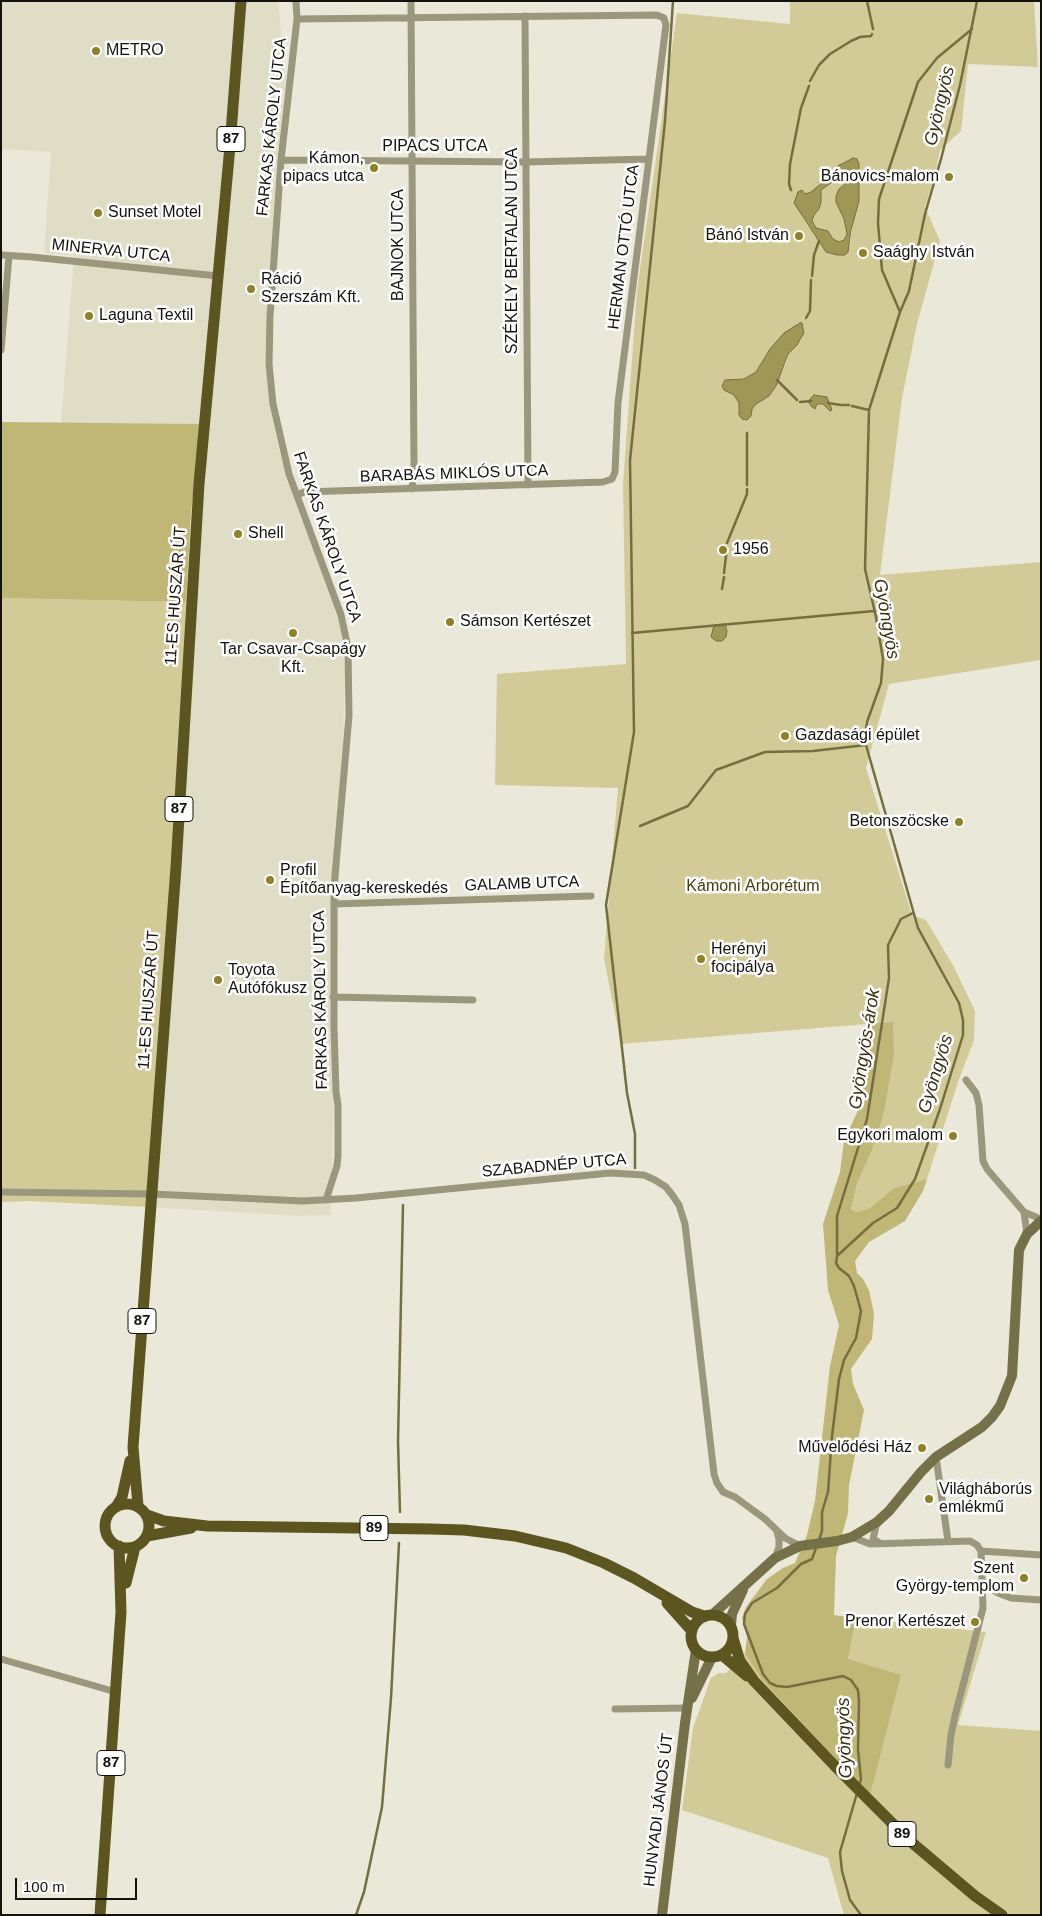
<!DOCTYPE html>
<meta charset="utf-8">
<style>
body{margin:0}
#map{position:relative;width:1042px;height:1916px;overflow:hidden;background:#eae8d9;font-family:Helvetica,sans-serif}
canvas{display:block}
.frame{position:absolute;inset:0;border:2px solid #13120d;pointer-events:none}
.scale{position:absolute;left:15px;top:1878px;width:122px;height:22px;box-sizing:border-box;border:2px solid #13120d;border-top:0;padding-left:6px;font-size:15px;line-height:18px;white-space:nowrap;color:#13120d;-webkit-text-stroke:4px #fff;paint-order:stroke}
</style>
<div id="map">
<canvas width="1042" height="1916"></canvas>
<div class="frame"></div>
<div class="scale">100 m</div>
</div>
<script>
const context = document.querySelector('canvas').getContext('2d');
context.lineJoin = 'round';
function fillPath(path, color) { context.fillStyle = color; context.fill(path, 'evenodd'); }
const toPath = rows => new Path2D(rows.map(r => 'M' + r).join(''));
function strokePath(path, color, width, dash) { context.strokeStyle = color; context.lineWidth = width; context.lineCap = dash ? 'butt' : 'round'; context.setLineDash(dash || []); context.stroke(path); }
function write(font, color, halo, rows, align = 'center') {
  context.font = font + ' Helvetica,sans-serif'; context.lineWidth = 5; context.setLineDash([]); context.textBaseline = 'middle'; context.strokeStyle = halo; context.fillStyle = color; for (const [text, x, y, turn = 0] of rows) {
    context.save(); context.translate(x, y); context.rotate((+turn || 0) * Math.PI / 180); context.textAlign = isNaN(turn) ? turn : align; if (halo) context.strokeText(text, 0, 0); context.fillText(text, 0, 0); context.restore();
  }
}
fillPath(toPath([
 [1,1,278,1,286,79,277,161,267,316,265,363,268,386,273,424,286,475,337,615,344,645,345,668,331,1215,300,1216,146,1207,179,773,191,512,202,424,61,423,74,256,44,253,51,152,1,149]
]), '#e0ddc7');
fillPath(toPath([
 [790,1,1034,1,1038,67,968,64,961,131,940,150,934,179,925,207,940,241,917,324,902,398,880,575,1041,562,1041,660,889,684,866,768,912,915,926,920,954,967,975,1011,974,1040,958,1082,927,1179,894,1188,870,1208,856,1212,851,1209,857,1184,872,1150,883,1117,887,1087,892,1022,621,1044,604,959,618,788,495,785,497,674,626,664,623,484,637,290,677,13,790,24],
 [859,164,850,246,826,252,802,217,802,190,805,194,811,192,823,182,825,178],
 [802,323,804,333,801,340,788,354,786,363,769,396,756,404,752,409,751,416,734,395,722,386,725,380,744,379,756,372,770,349],
 [849,172,852,176,850,180,839,189,836,196,836,202,844,219,847,234,844,240,839,243,833,239,828,231,816,228,812,221,814,215,819,209,821,190,845,173],
 [1,598,186,602,179,773,146,1207,30,1201,1,1202],
 [856,1618,986,1632,958,1725,1041,1731,1041,1915,844,1915,828,1858,682,1810,693,1728,711,1678,719,1673,726,1673,745,1653,761,1679,870,1794,848,1659]
]), '#d3cb97');
fillPath(toPath([
 [1,422,202,424,191,512,186,602,1,598],
 [893,1022,894,1055,883,1117,872,1150,857,1184,851,1209,856,1212,870,1208,894,1188,927,1179,923,1191,905,1221,869,1242,855,1261,857,1273,863,1279,869,1290,874,1314,872,1339,851,1369,853,1384,864,1410,849,1485,848,1513,836,1556,834,1615,856,1618,848,1659,901,1675,870,1795,761,1679,745,1653,747,1637,742,1618,746,1607,767,1579,783,1568,795,1563,807,1535,815,1501,830,1366,839,1325,828,1290,823,1224,840,1172,844,1141,859,1108,864,1073,867,1024]
]), '#c0b675');
const water = toPath([
 [853,158,857,159,859,164,859,201,851,230,848,252,845,255,837,255,826,252,794,203,798,192,802,190,805,194,811,192,823,182,836,167,853,158],
 [849,172,852,176,850,180,839,189,836,196,836,202,844,219,847,234,844,240,839,242,833,239,828,231,816,228,812,221,814,215,819,209,821,202,821,190,845,173,849,172],
 [800,323,802,323,804,333,797,345,788,354,776,386,769,396,756,404,752,409,751,416,747,420,742,419,739,415,739,403,734,395,724,390,722,386,725,380,744,379,756,372,770,349,784,333,800,323],
 [814,395,827,397,832,410,830,411,823,404,817,404,815,409,811,406,808,401,814,395],
 [725,624,727,631,726,637,722,641,716,641,711,637,714,625,725,624]
]);
fillPath(water, '#a09655');
strokePath(water, '#766e3f', 1);
strokePath(toPath([
 [867,1,873,29],
 [810,81,819,65,830,54,851,41,860,37,871,36,872,34],
 [791,190,789,184,790,164,801,108,809,86],
 [812,276,814,255,819,241],
 [900,312,882,270,878,223,879,199,918,82,937,58,972,29],
 [806,318,810,311,811,280],
 [777,380,797,400],
 [800,402,811,401],
 [828,403,841,405],
 [843,405,849,405],
 [852,406,869,410],
 [747,433,747,485],
 [727,543,747,494,747,489],
 [724,573,727,547],
 [722,589,724,577],
 [632,633,874,611],
 [640,826,688,806,716,770,765,752,813,751,866,745],
 [635,1168,635,1134,627,1093,606,905,634,732,630,460,665,121,673,1],
 [837,1254,837,1216,867,1119,889,978,888,945,901,919,913,913],
 [400,1512,398,1441,403,1205],
 [819,1540,822,1531,822,1512,828,1492,832,1436,839,1379,844,1360,856,1338,861,1311,854,1286,849,1276,839,1268,836,1263,837,1256,873,1223,897,1208,915,1179,940,1109,963,1035,963,1020,959,1003,918,928,866,745,865,735,867,722,881,683,883,659,876,617,865,569,869,410,900,312,909,291,925,214,941,159,960,85,977,1],
 [816,1548,812,1559,801,1564,777,1588,752,1603,745,1614,744,1624,763,1674,770,1683,777,1686,787,1687,843,1676,851,1680,858,1690,859,1702,858,1750,861,1779,859,1786],
 [857,1793,840,1852,842,1871,850,1900,861,1915],
 [356,1915,364,1892,382,1807,391,1698,399,1543]
]), '#766e3f', 2.5);
strokePath(toPath([
 [296,1,297,19,281,160,270,316,269,364,273,404,289,474,341,615,348,648,349,716,334,887,334,1028,336,1092,338,1105,338,1156,337,1166,326,1200],
 [411,1,414,469,412,489],
 [525,16,528,485],
 [297,19,657,15,664,18,666,25,618,403,615,472,612,479,603,482,304,492,297,495],
 [281,160,526,162,649,159],
 [1,255,32,257,218,276],
 [1,350,9,256],
 [334,904,591,896],
 [333,997,473,1000],
 [966,1080,976,1093,979,1105,983,1161,987,1169,1024,1212,1027,1234],
 [1,1192,152,1194,303,1201,356,1198,610,1173,644,1175,655,1180,666,1187,673,1196,679,1205,685,1224,714,1474,717,1483,723,1492,735,1497,765,1519,785,1538,800,1546],
 [1024,1212,1041,1219],
 [936,1457,948,1541],
 [877,1522,873,1539,880,1543],
 [852,1537,870,1544,970,1541,977,1545,981,1551],
 [981,1551,982,1580,990,1588,998,1593,1011,1598,1041,1600],
 [981,1551,1041,1555],
 [775,1558,779,1547,779,1539,777,1532],
 [1,1659,116,1692],
 [615,1709,687,1708],
 [948,1765,951,1735,955,1716,983,1608,982,1580]
]), '#9b977c', 7);
strokePath(toPath([
 [712,1615,775,1558,800,1546,837,1541,852,1537,877,1522,889,1511,921,1472,936,1457,982,1427,992,1417,1000,1406,1012,1376,1019,1250,1027,1234,1041,1221],
 [731,1625,732,1614,743,1590],
 [692,1698,712,1657],
 [662,1915,685,1723,696,1650]
]), '#767048', 10);
strokePath(toPath([
 '105 1526a22 22 0 1 1 44 0a22 22 0 1 1-44 0Z',
 [138,1506,133,1447,176,867,199,484,230,146,241,1],
 [116,1507,122,1497,130,1461],
 [147,1515,164,1521,207,1526,430,1529,464,1530,515,1536,566,1548,604,1563,634,1578,692,1612,704,1616],
 [147,1536,191,1528],
 [126,1583,135,1547],
 [667,1603,692,1631],
 '691 1636a21 21 0 1 1 42 0a21 21 0 1 1-42 0Z',
 [733,1638,740,1661,754,1681,834,1765,910,1841,975,1896,1002,1915],
 [722,1655,747,1676],
 [100,1915,121,1612,119,1546]
]), '#5d5520', 11);
for (const [x, y, r, color] of [
 [96,51,5,"#8e8128"],
 [374,168,5,"#8e8128"],
 [949,177,5,"#8e8128"],
 [98,213,5,"#8e8128"],
 [799,236,5,"#8e8128"],
 [863,253,5,"#8e8128"],
 [251,289,5,"#8e8128"],
 [89,316,5,"#8e8128"],
 [238,534,5,"#8e8128"],
 [723,550,5,"#8e8128"],
 [450,622,5,"#8e8128"],
 [293,633,5,"#8e8128"],
 [785,736,5,"#8e8128"],
 [959,822,5,"#8e8128"],
 [270,880,5,"#8e8128"],
 [701,959,5,"#8e8128"],
 [218,980,5,"#8e8128"],
 [953,1136,5,"#8e8128"],
 [922,1448,5,"#8e8128"],
 [929,1499,5,"#8e8128"],
 [1024,1578,5,"#8e8128"],
 [975,1622,5,"#8e8128"]
]) { const dot = new Path2D(); dot.arc(x, y, r, 0, 2 * Math.PI); context.fillStyle = color; context.fill(dot); strokePath(dot, '#fff', 2); }
for (const [x, y, w] of [
 [231,139,28],
 [179,809,28],
 [142,1321,28],
 [374,1528,28],
 [111,1763,28],
 [902,1834,28]
]) { const box = new Path2D(); box.roundRect(x - w / 2, y - 12.5, w, 25, 4); context.fillStyle = '#fff'; context.fill(box); strokePath(box, '#13120d', 1); }
write('bold 15px', '#13120d', null, [
 ["87",231,139],
 ["87",179,809],
 ["87",142,1321],
 ["89",374,1528],
 ["87",111,1763],
 ["89",902,1834]
]);
write('16px', '#13120d', '#fff', [
 ["METRO",106,51],
 ["Kámon,",364,159,"right"],
 ["pipacs utca",364,177,"right"],
 ["Bánovics-malom",939,177,"right"],
 ["Sunset Motel",108,213],
 ["Bánó lstván",789,236,"right"],
 ["Saághy István",873,253],
 ["Ráció",261,280],
 ["Szerszám Kft.",261,298],
 ["Laguna Textil",99,316],
 ["Shell",248,534],
 ["1956",733,550],
 ["Sámson Kertészet",460,622],
 ["Tar Csavar-Csapágy",293,650,"center"],
 ["Kft.",293,668,"center"],
 ["Gazdasági épület",795,736],
 ["Betonszöcske",949,822,"right"],
 ["Profil",280,871],
 ["Építőanyag-kereskedés",280,889],
 ["Herényi",711,950],
 ["focipálya",711,968],
 ["Toyota",228,971],
 ["Autófókusz",228,989],
 ["Egykori malom",943,1136,"right"],
 ["Művelődési Ház",912,1448,"right"],
 ["Világháborús",939,1490],
 ["emlékmű",939,1508],
 ["Szent",1014,1569,"right"],
 ["György-templom",1014,1587,"right"],
 ["Prenor Kertészet",965,1622,"right"]
], 'left');
write('16px', '#13120d', '#fff', [
 ["FARKAS KÁROLY UTCA",272,127,-84],
 ["PIPACS UTCA",435,147],
 ["BAJNOK UTCA",399,245,-90],
 ["HERMAN OTTÓ UTCA",624,247,-83],
 ["MINERVA UTCA",111,251,6],
 ["SZÉKELY BERTALAN UTCA",513,251,-90],
 ["BARABÁS MIKLÓS UTCA",454,474,-2],
 ["FARKAS KÁROLY UTCA",327,537,71],
 ["11-ES HUSZÁR ÚT",176,596,-86],
 ["GALAMB UTCA",522,884,-2],
 ["11-ES HUSZÁR ÚT",149,1000,-86],
 ["FARKAS KÁROLY UTCA",321,1000,-91],
 ["SZABADNÉP UTCA",554,1166,-5],
 ["HUNYADI JÁNOS ÚT",659,1810,-83]
]);
write('16px', '#463e09', '#fff', [
 ["Kámoni Arborétum",753,887]
]);
write('italic 18px', '#373215', '#fff', [
 ["Gyöngyös",940,106,-77],
 ["Gyöngyös",886,619,80],
 ["Gyöngyös-árok",865,1049,-81],
 ["Gyöngyös",936,1074,-73],
 ["Gyöngyös",845,1738,-92]
]);
</script>
